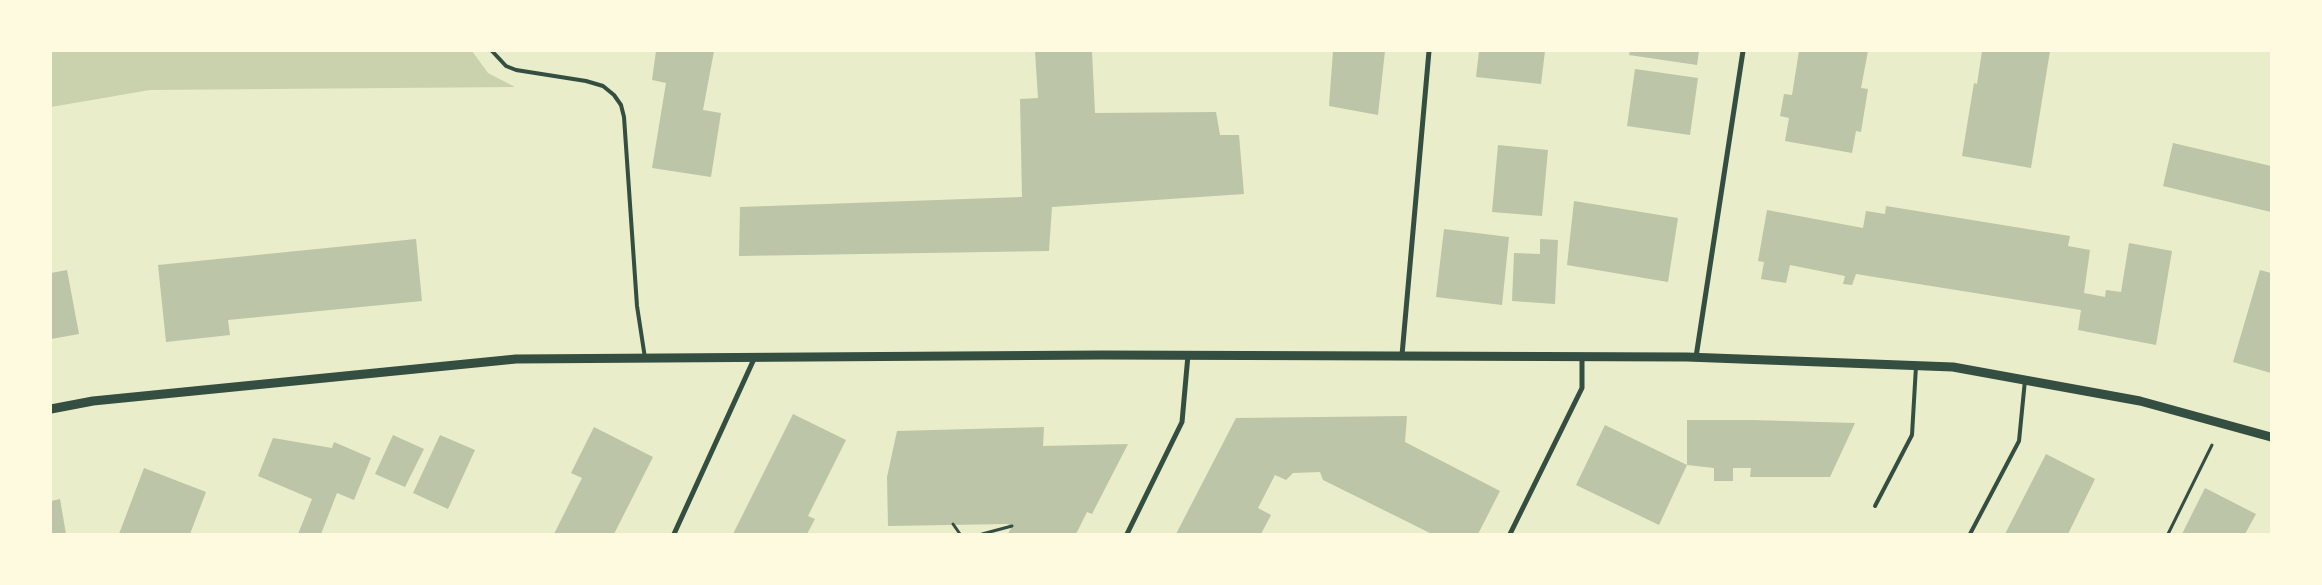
<!DOCTYPE html>
<style>
body{margin:0}
#map{position:relative;width:2322px;height:585px;overflow:hidden;background:#e9edc9;font-family:Arial,sans-serif}
canvas{display:block}
.frame{position:absolute;inset:0;border:52px solid #fefae0;pointer-events:none}
</style>
<div id="map">
<canvas width="2322" height="585"></canvas>
<div class="frame"></div>
</div>
<script>
const context = document.querySelector('canvas').getContext('2d');
context.lineJoin = 'round';
function fillPath(path, color) { context.fillStyle = color; context.fill(path, 'evenodd'); }
const toPath = rows => new Path2D(rows.map(r => 'M' + r).join(''));
function strokePath(path, color, width, dash) { context.strokeStyle = color; context.lineWidth = width; context.lineCap = dash ? 'butt' : 'round'; context.setLineDash(dash || []); context.stroke(path); }
fillPath(toPath([
 [51,51,472,51,488,73,515,87,150,90,51,107]
]), '#cad2ad');
fillPath(toPath([
 [656,51,714,51,703,110,721,113,711,177,652,168,666,83,652,80],
 [1035,51,1092,51,1095,113,1216,112,1220,135,1239,135,1244,194,1052,207,1049,251,739,256,740,207,1022,197,1020,99,1038,98],
 [1333,51,1385,51,1378,115,1329,106],
 [1479,51,1545,51,1541,84,1476,77],
 [1630,51,1699,51,1697,65,1629,55],
 [1799,51,1868,51,1861,88,1868,89,1861,132,1856,131,1852,153,1785,141,1789,118,1780,116,1784,94,1792,95],
 [1982,51,2050,51,2031,168,1962,156,1974,83,1977,84],
 [1635,69,1698,78,1690,135,1627,126],
 [2173,143,2271,166,2271,212,2163,186],
 [1498,145,1548,150,1542,216,1492,212],
 [1574,201,1678,218,1668,282,1567,265],
 [1886,206,2070,236,2068,246,2090,250,2084,293,2105,297,2106,290,2121,292,2129,243,2172,251,2156,345,2078,330,2081,310,1856,274,1852,285,1843,284,1845,276,1790,265,1786,283,1761,279,1764,262,1758,261,1767,210,1863,228,1866,211,1885,214],
 [1444,229,1509,237,1502,305,1436,297],
 [416,239,422,301,228,320,230,335,166,342,158,265],
 [1540,239,1558,240,1555,304,1512,301,1514,253,1540,254],
 [67,270,79,334,51,339,51,273],
 [2260,270,2271,273,2271,373,2233,362],
 [793,414,846,440,808,516,815,519,807,534,733,534],
 [1407,416,1405,442,1500,491,1478,534,1432,534,1323,480,1320,472,1293,473,1286,480,1275,475,1258,508,1271,515,1261,534,1176,534,1236,418],
 [1687,420,1751,420,1855,423,1830,477,1750,477,1751,468,1733,468,1733,481,1714,481,1714,468,1687,465],
 [1605,425,1687,465,1659,525,1576,485],
 [594,427,653,457,614,534,554,534,582,478,571,473],
 [1044,427,1043,446,1128,444,1092,514,1087,512,1076,534,1008,534,1012,526,1007,524,888,526,887,477,897,431],
 [393,435,424,449,405,487,375,474],
 [440,435,475,450,448,509,413,493],
 [273,438,332,448,334,442,371,458,354,500,337,493,321,534,298,534,312,499,258,476],
 [2046,454,2095,479,2068,534,2005,534],
 [144,468,206,492,190,534,119,534],
 [2205,488,2256,514,2245,534,2182,534],
 [60,499,66,534,51,534,51,501]
]), '#bcc5a7');
strokePath(toPath([
 [953,524,960,534],
 [982,534,1012,526],
 [2168,534,2212,445]
]), '#344e41', 3);
strokePath(toPath([
 [492,51,506,66,516,70,586,81,603,86,614,95,621,105,624,117,637,306,645,358],
 [1875,506,1912,435,1916,366],
 [1970,534,2019,441,2025,380]
]), '#344e41', 4);
strokePath(toPath([
 [1402,355,1429,51],
 [1696,357,1743,51],
 [674,534,754,359],
 [1127,534,1182,422,1188,355],
 [1510,534,1582,388,1582,357]
]), '#344e41', 5);
strokePath(toPath([
 [51,409,93,401,516,359,1102,355,1687,357,1953,367,2140,401,2271,437]
]), '#344e41', 9);
</script>
